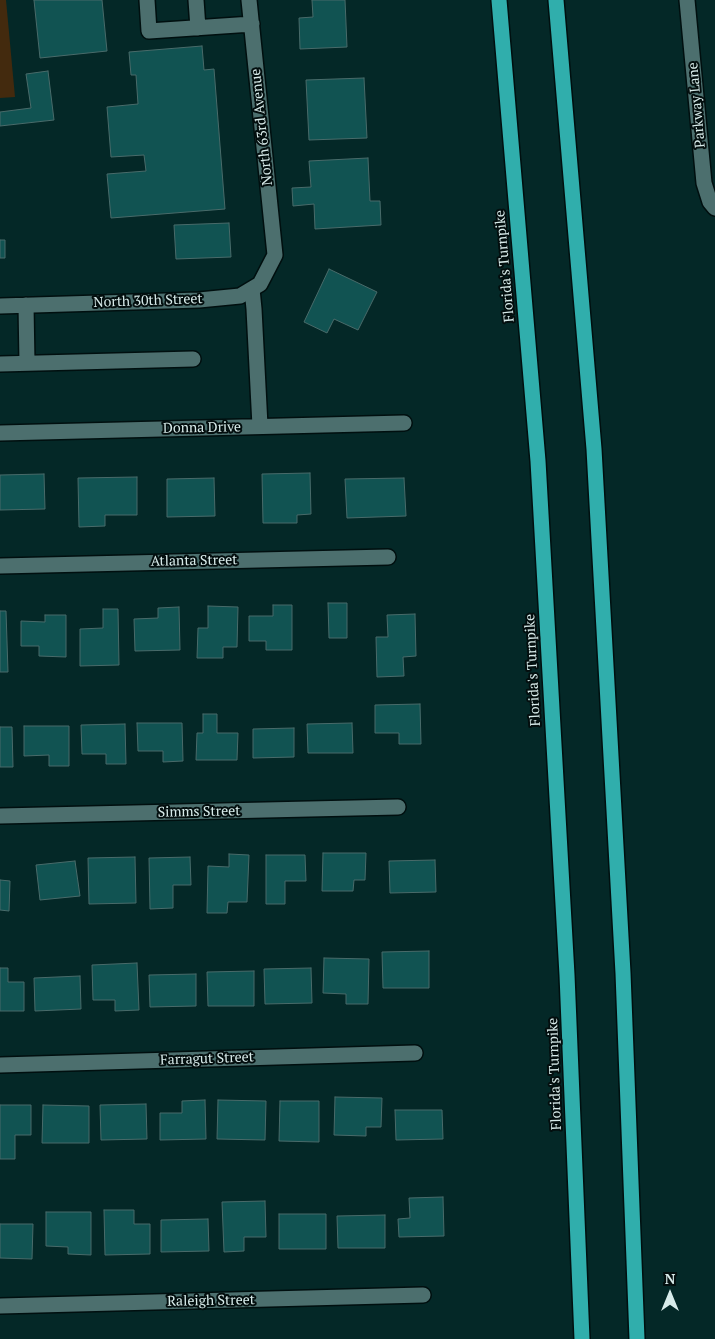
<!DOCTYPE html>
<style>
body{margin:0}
#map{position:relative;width:715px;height:1339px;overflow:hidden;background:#042827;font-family:"PT Serif",serif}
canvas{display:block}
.north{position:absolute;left:645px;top:1269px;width:50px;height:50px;-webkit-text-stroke:4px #030e0e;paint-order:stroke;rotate:0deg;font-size:14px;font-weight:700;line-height:20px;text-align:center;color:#d8ebea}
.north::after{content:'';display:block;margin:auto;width:18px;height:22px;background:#d8ebea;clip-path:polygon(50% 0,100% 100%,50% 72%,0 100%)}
</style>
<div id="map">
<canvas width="715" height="1339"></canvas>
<div class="north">N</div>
</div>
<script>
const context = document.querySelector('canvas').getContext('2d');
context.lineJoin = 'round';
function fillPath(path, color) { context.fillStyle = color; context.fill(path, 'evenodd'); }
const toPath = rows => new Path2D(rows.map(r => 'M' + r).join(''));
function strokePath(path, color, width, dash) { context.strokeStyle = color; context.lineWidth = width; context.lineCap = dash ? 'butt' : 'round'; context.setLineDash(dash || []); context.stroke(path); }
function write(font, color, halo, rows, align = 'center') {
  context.font = font + ' "PT Serif",serif'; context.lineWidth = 4; context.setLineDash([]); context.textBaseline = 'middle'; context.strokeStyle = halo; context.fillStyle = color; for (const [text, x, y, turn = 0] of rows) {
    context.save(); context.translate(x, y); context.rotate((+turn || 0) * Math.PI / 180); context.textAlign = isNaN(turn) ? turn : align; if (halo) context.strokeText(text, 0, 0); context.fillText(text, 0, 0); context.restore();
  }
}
fillPath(toPath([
 [0,0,6,0,15,97,0,98]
]), '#432a0e');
const building = toPath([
 [34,0,102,0,107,51,40,58,34,0],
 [312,0,345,0,347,47,300,49,299,18,313,17,312,0],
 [202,46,204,70,214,69,225,209,111,218,107,174,146,171,144,155,111,157,107,107,138,104,136,75,131,75,129,52,202,46],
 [48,71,54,120,0,126,0,112,31,108,26,74,48,71],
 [364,78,367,138,309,140,306,80,364,78],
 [368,158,370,201,380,201,381,225,315,229,314,204,293,206,292,188,311,187,309,161,368,158],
 [229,223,231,257,176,259,174,225,229,223],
 [0,240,5,240,5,258,0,258,0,240],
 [329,269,377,292,358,330,334,319,327,333,304,322,329,269],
 [310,473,311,514,297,515,297,523,263,523,262,474,310,473],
 [44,474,45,509,0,510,0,475,44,474],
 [137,477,137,515,105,515,105,526,79,527,78,478,137,477],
 [214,478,215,516,167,517,167,479,214,478],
 [404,478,406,516,347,518,345,479,404,478],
 [328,603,347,603,347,638,329,638,328,603],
 [273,605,292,605,292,650,266,650,266,641,249,641,249,616,273,616,273,605],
 [208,606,238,607,237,647,223,647,223,658,197,658,198,628,208,628,208,606],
 [179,607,180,650,135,651,134,619,158,618,158,608,179,607],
 [103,609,118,609,119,665,80,666,80,629,103,628,103,609],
 [0,611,6,611,8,672,0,672,0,611],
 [415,614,416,656,403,657,404,676,377,677,376,637,388,637,387,615,415,614],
 [45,615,66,615,66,657,39,656,39,646,21,646,21,621,45,622,45,615],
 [420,704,421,744,399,744,399,733,375,733,375,705,420,704],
 [203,714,217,714,217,733,238,733,237,760,196,760,197,733,203,733,203,714],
 [137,723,182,723,183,761,163,762,163,751,138,751,137,723],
 [352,723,353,753,308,753,307,724,352,723],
 [125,724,126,764,106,764,106,754,82,754,81,725,125,724],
 [24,726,69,726,69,766,49,766,49,755,24,756,24,726],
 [0,727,12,727,13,767,0,767,0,727],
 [294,728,294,757,253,758,253,729,294,728],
 [323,853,366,853,365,880,354,880,353,891,322,891,323,853],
 [229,854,249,855,247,902,228,902,227,913,207,913,208,866,229,867,229,854],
 [266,855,305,855,306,881,285,881,285,904,266,904,266,855],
 [135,857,136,903,89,904,88,858,135,857],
 [190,857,191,885,173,885,173,908,150,909,149,858,190,857],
 [435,860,436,892,390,893,389,861,435,860],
 [75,861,80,896,40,900,36,865,75,861],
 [0,880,10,881,9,911,0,910,0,880],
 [429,951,429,988,383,988,382,952,429,951],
 [324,958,369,959,368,1004,346,1004,346,994,323,993,324,958],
 [137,963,139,1010,115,1011,115,1000,93,1000,92,965,137,963],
 [0,968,8,968,8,982,24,982,24,1011,0,1011,0,968],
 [311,968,312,1003,265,1004,264,969,311,968],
 [254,971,254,1006,208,1006,207,972,254,971],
 [196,974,196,1006,150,1007,149,975,196,974],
 [80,976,81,1009,35,1011,34,978,80,976],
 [335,1097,382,1098,381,1127,366,1127,366,1136,334,1135,335,1097],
 [205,1100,206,1139,160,1140,160,1113,182,1113,182,1101,205,1100],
 [218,1100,266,1101,265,1140,217,1139,218,1100],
 [280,1101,319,1101,319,1142,279,1141,280,1101],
 [146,1104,147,1139,101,1140,100,1105,146,1104],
 [0,1105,31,1105,31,1135,15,1135,15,1159,0,1159,0,1105],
 [43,1105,89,1106,89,1143,42,1143,43,1105],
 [395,1110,442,1110,443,1139,396,1140,395,1110],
 [443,1197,444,1236,399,1237,398,1219,410,1218,409,1198,443,1197],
 [265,1201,266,1237,244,1237,244,1251,224,1252,222,1202,265,1201],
 [104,1210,134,1210,134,1224,150,1224,150,1254,105,1255,104,1210],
 [46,1212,91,1212,91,1255,68,1254,68,1247,46,1246,46,1212],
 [279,1214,326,1214,326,1249,279,1249,279,1214],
 [385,1215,385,1248,338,1248,337,1216,385,1215],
 [208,1219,209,1251,161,1252,161,1220,208,1219],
 [0,1224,33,1224,32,1259,0,1258,0,1224]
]);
fillPath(building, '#115352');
strokePath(building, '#496b6a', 1);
const minor = toPath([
 [147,0,149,31,252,24],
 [196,0,198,28],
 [687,0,704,183,710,202,715,208],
 [252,289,254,309,260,426],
 [26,305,27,363],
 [0,306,199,300,240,296,260,284,275,255,249,0],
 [0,364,193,359],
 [0,433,404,423],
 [0,566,388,557],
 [0,816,398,807],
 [0,1065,415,1053],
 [0,1306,423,1295]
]);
const highway = toPath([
 [499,0,538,461,567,975,582,1339],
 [556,0,594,449,623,973,637,1339]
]);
strokePath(minor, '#000f0f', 18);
strokePath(highway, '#000f0f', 18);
strokePath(minor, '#4c6f6e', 15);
strokePath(highway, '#30aeac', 15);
write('14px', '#d8ebea', '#030e0e', [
 ["Parkway Lane",697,105,-95],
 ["North 63rd Avenue",262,127,-96],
 ["Florida's Turnpike",505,266,-95],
 ["North 30th Street",148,301,-2],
 ["Donna Drive",202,428,-1],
 ["Atlanta Street",194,561,-1],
 ["Florida's Turnpike",533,670,-93],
 ["Simms Street",199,812,-1],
 ["Farragut Street",207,1059,-2],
 ["Florida's Turnpike",555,1074,-92],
 ["Raleigh Street",211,1301,-1]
]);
</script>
